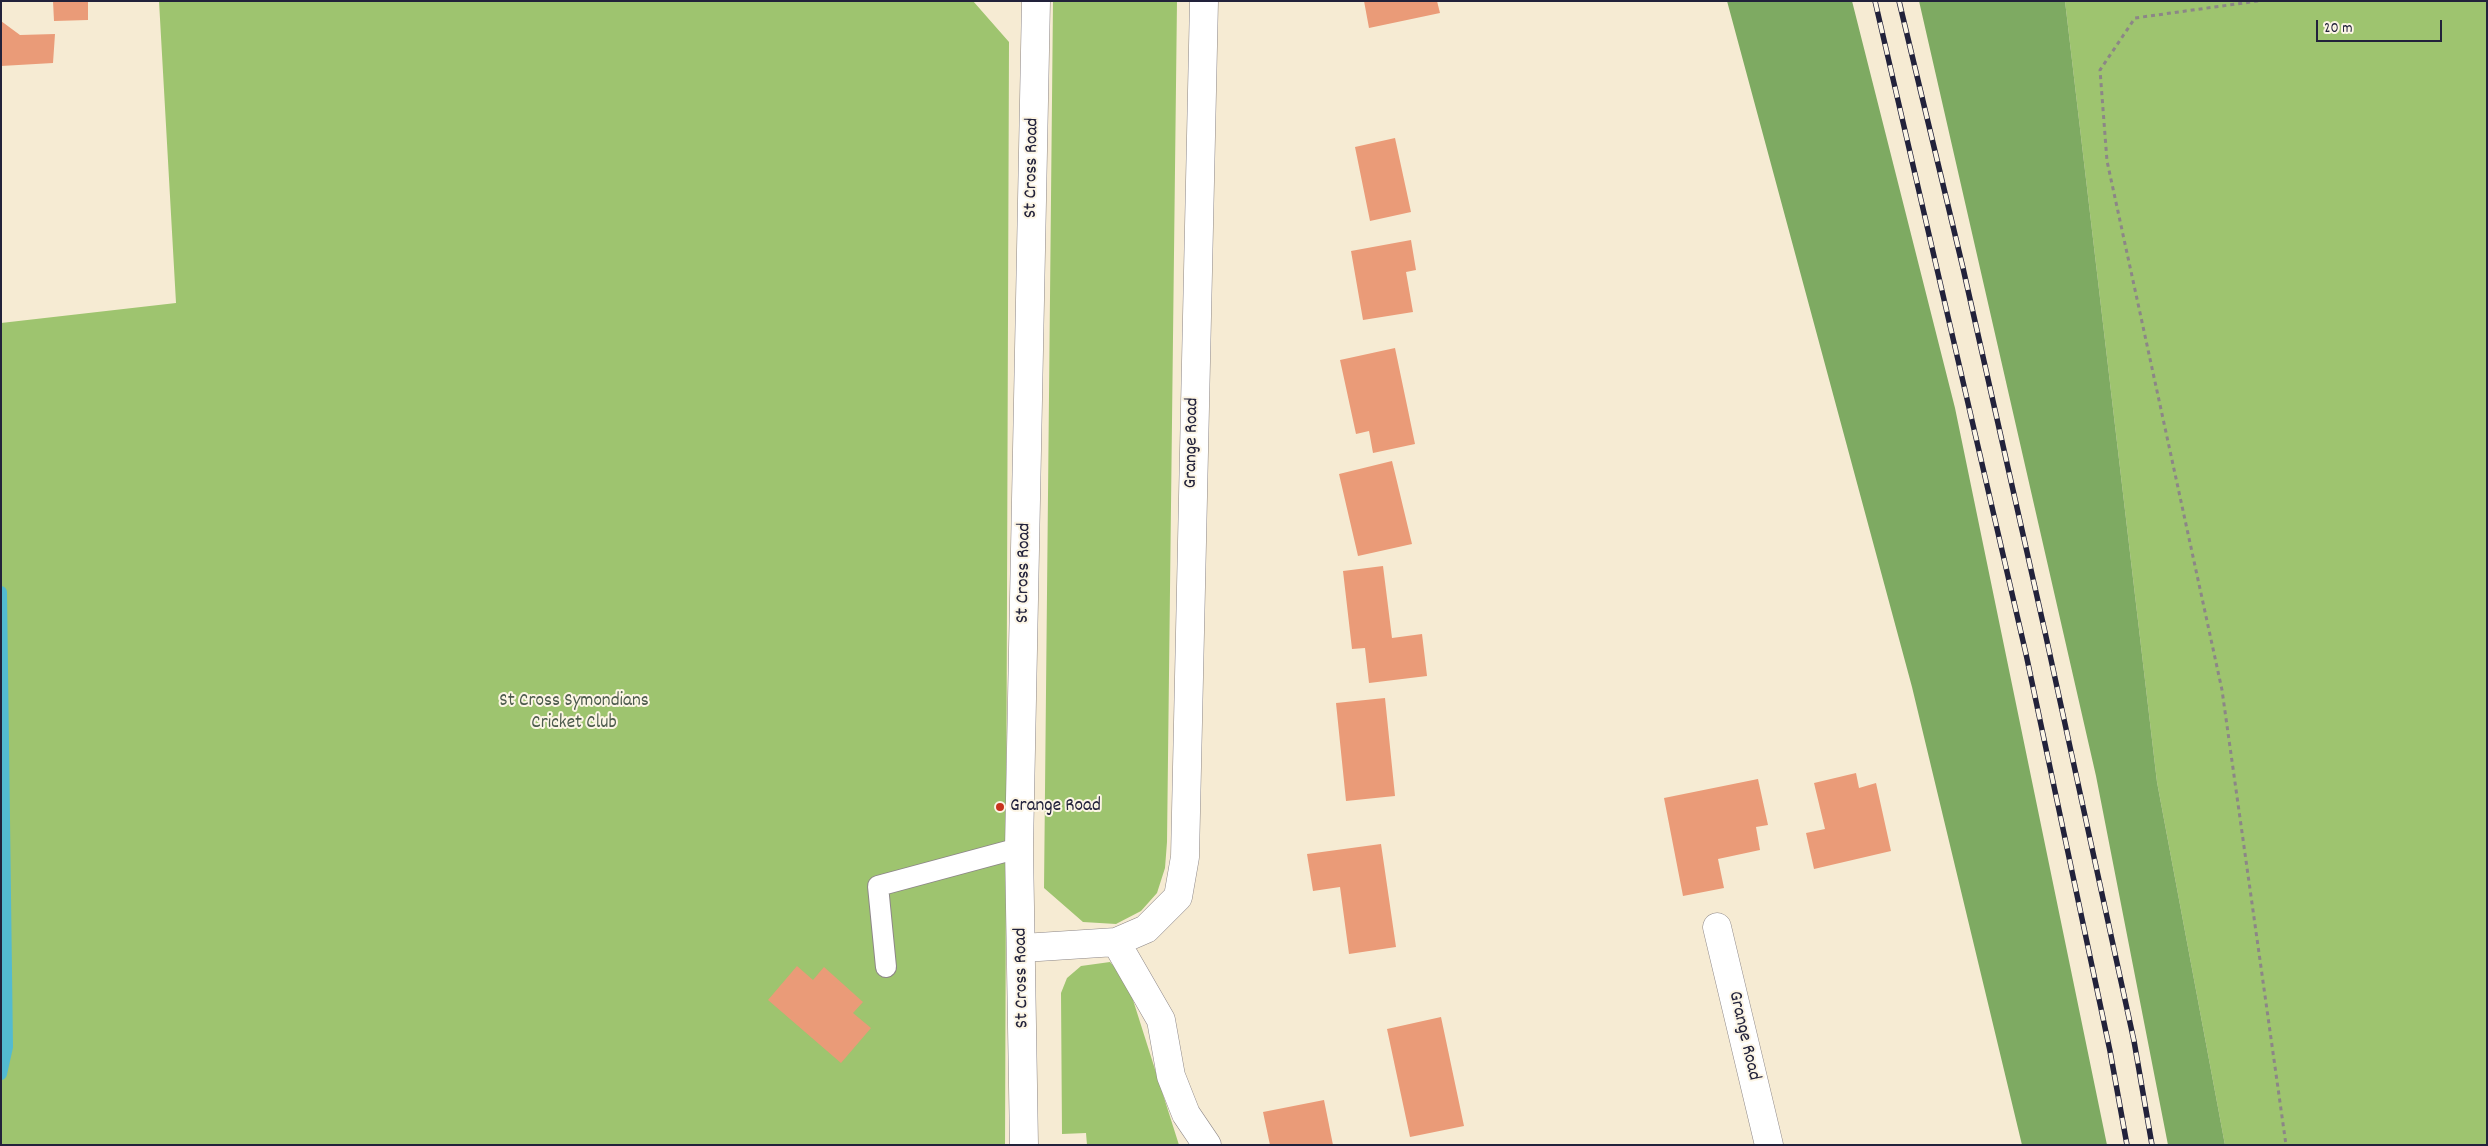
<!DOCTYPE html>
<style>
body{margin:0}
#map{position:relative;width:2488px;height:1146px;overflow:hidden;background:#f6ebd3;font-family:Dekko,sans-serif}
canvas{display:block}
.frame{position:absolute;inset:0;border:2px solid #22223b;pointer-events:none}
.scale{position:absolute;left:2316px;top:20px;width:126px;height:22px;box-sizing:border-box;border:2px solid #22223b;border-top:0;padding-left:6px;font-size:15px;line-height:18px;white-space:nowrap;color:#22223b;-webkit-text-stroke:4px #fcf5e5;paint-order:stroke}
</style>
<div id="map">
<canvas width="2488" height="1146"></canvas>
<div class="frame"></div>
<div class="scale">20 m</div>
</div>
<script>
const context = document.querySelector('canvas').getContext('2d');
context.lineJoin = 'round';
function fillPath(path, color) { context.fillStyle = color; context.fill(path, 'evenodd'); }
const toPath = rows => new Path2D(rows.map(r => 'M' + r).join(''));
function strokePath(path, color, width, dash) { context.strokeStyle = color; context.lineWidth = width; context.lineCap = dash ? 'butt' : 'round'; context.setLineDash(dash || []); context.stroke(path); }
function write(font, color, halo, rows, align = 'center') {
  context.font = font + ' Dekko,sans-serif'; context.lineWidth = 4; context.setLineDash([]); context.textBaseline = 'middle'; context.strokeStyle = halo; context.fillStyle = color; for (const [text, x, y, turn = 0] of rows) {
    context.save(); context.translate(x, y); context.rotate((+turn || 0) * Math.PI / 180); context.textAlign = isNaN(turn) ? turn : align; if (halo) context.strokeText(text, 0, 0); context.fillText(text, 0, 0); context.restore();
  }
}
fillPath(toPath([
 [159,1,973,1,1009,42,1005,1145,1,1145,1,323,176,303],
 [1053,1,1177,1,1167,842,1165,868,1157,893,1141,911,1116,924,1083,922,1044,888],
 [2065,1,2487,1,2487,1145,2225,1145,2157,782],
 [1110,962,1127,981,1179,1145,1087,1145,1086,1133,1062,1134,1061,993,1067,978,1081,966]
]), '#9ec46f');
fillPath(toPath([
 [1727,1,1852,1,1955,408,2107,1145,2022,1145,1912,687],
 [1919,1,2065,1,2157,782,2225,1145,2168,1145,2096,776]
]), '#7eaa62');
strokePath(toPath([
 [1,592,7,1047,1,1074]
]), '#53bbd1', 12);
fillPath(toPath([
 [53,1,88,1,88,20,54,21],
 [1364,1,1437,1,1440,13,1369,28],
 [1,21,20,35,55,34,53,63,1,66],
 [1395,138,1411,212,1370,221,1355,147],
 [1411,240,1416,270,1406,272,1413,312,1363,320,1351,251],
 [1395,348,1415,444,1373,453,1369,431,1356,434,1340,360],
 [1392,461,1412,544,1358,556,1339,474],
 [1383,566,1392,638,1422,634,1427,676,1369,683,1365,648,1352,649,1343,571],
 [1385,698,1395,796,1346,801,1336,703],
 [1856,773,1859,788,1876,783,1891,851,1814,869,1806,833,1825,829,1814,783],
 [1758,779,1768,825,1756,827,1760,850,1718,859,1724,888,1683,896,1664,798],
 [1381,844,1396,947,1349,954,1340,887,1313,891,1307,854],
 [797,966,813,980,824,967,863,1002,853,1013,871,1028,841,1063,768,1000],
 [1441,1017,1464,1126,1410,1137,1387,1029],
 [1324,1100,1333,1145,1270,1145,1263,1112]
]), '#ea9b78');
const service = toPath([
 [886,967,878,886,1019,848]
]);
const minor = toPath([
 [1717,927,1769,1145],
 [1116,942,1161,1020,1171,1076,1186,1114,1207,1145],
 [1023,948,1116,942,1146,929,1178,897,1185,857,1204,1]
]);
const secondary = toPath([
 [1024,1145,1019,848,1036,1]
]);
strokePath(service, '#8c8687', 22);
strokePath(minor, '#8c8687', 29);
strokePath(secondary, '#8c8687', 29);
strokePath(toPath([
 [2258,1,2135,18,2100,70,2107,161,2222,690,2286,1145]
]), '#8c8687', 3, [4, 4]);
strokePath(service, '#fff', 20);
strokePath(minor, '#fff', 28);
strokePath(secondary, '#fff', 28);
const rail = toPath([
 [1875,1,2026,654,2110,1051,2127,1145],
 [1899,1,1963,268,2045,632,2134,1041,2152,1145]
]);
strokePath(rail, '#22223b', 5.5);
strokePath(rail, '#fcf5e5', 4, [11]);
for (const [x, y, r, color] of [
 [1000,807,5,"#c8321e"]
]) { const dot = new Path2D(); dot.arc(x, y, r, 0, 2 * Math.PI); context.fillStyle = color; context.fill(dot); strokePath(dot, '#fcf5e5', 2); }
write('19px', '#22223b', '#fcf5e5', [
 ["St Cross Road",1033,168,-89],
 ["Grange Road",1193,443,-89],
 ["St Cross Road",1025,573,-89],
 ["St Cross Road",1023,978,-91],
 ["Grange Road",1743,1036,77]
]);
write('19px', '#4d5b4d', '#fcf5e5', [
 ["St Cross Symondians",574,702],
 ["Cricket Club",574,724]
]);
write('19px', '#22223b', '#fcf5e5', [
 ["Grange Road",1010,807]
], 'left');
</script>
